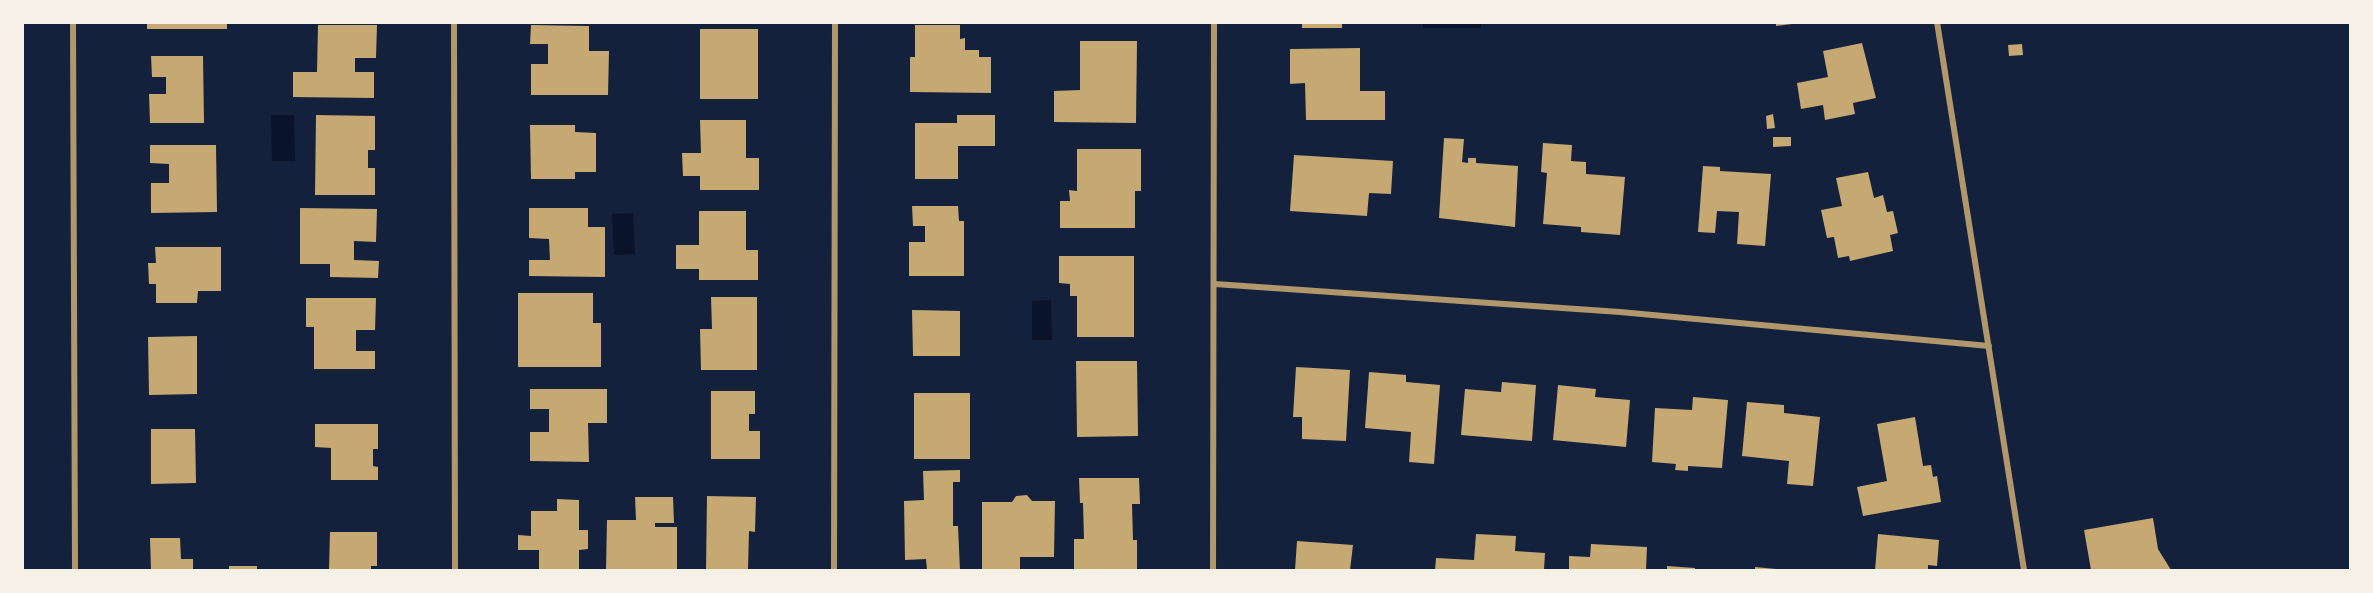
<!DOCTYPE html>
<style>
body{margin:0}
#map{position:relative;width:2373px;height:593px;overflow:hidden;background:#14213d;font-family:Rubik,sans-serif}
canvas{display:block}
.frame{position:absolute;inset:0;border:24px solid #f6f1e7;pointer-events:none}
</style>
<div id="map">
<canvas width="2373" height="593"></canvas>
<div class="frame"></div>
</div>
<script>
const context = document.querySelector('canvas').getContext('2d');
context.lineJoin = 'round';
function fillPath(path, color) { context.fillStyle = color; context.fill(path, 'evenodd'); }
const toPath = rows => new Path2D(rows.map(r => 'M' + r).join(''));
function strokePath(path, color, width, dash) { context.strokeStyle = color; context.lineWidth = width; context.lineCap = dash ? 'butt' : 'round'; context.setLineDash(dash || []); context.stroke(path); }
fillPath(toPath([
 [1423,23,1481,23,1481,28,1423,28],
 [271,115,294,115,295,161,272,161],
 [633,213,635,254,614,255,612,214],
 [1051,300,1052,340,1032,340,1032,301]
]), '#0b132b');
fillPath(toPath([
 [147,22,227,22,227,29,147,29],
 [1302,22,1342,22,1342,28,1302,28],
 [1776,22,1792,22,1792,24,1776,26],
 [318,25,377,25,376,58,355,58,355,72,374,72,374,98,293,97,293,72,317,72],
 [531,25,589,26,589,51,609,51,608,95,531,95,531,64,548,64,548,44,530,44],
 [915,25,960,25,960,39,965,38,965,50,979,50,979,57,991,57,991,93,910,92,910,57,915,57],
 [700,29,758,29,758,99,700,99],
 [1080,41,1137,41,1136,123,1054,122,1054,91,1080,90],
 [1862,43,1876,98,1853,103,1855,114,1825,120,1823,105,1801,109,1797,83,1828,77,1823,51],
 [2022,44,2023,55,2009,56,2008,45],
 [1360,48,1360,91,1385,91,1385,120,1306,120,1305,83,1290,84,1290,49],
 [151,56,203,56,204,123,150,123,149,94,166,94,166,77,152,77],
 [1773,114,1775,128,1767,129,1766,116],
 [316,115,375,116,375,150,368,150,368,168,375,168,375,195,315,195],
 [957,115,995,115,995,146,958,146,958,179,915,179,915,123,957,123],
 [700,120,746,120,746,158,759,158,759,190,700,190,700,176,683,176,682,153,701,153],
 [530,125,575,125,575,132,596,133,596,172,575,172,575,179,531,179],
 [1773,137,1791,137,1791,146,1773,147],
 [1444,138,1464,139,1462,162,1468,163,1468,158,1476,158,1476,163,1518,166,1515,227,1439,218],
 [1543,143,1572,145,1571,161,1586,162,1586,174,1625,177,1620,235,1581,232,1581,227,1543,224,1547,173,1541,172],
 [150,145,216,145,217,212,151,213,151,183,169,183,169,164,150,163],
 [1077,149,1141,149,1141,191,1135,191,1135,228,1060,228,1060,201,1070,201,1069,190,1077,191],
 [1294,155,1393,161,1391,194,1369,193,1367,216,1290,211],
 [1703,166,1720,167,1720,171,1771,174,1765,246,1737,244,1739,212,1717,211,1715,233,1698,232],
 [1868,172,1874,198,1883,195,1887,212,1893,211,1898,233,1890,235,1893,251,1850,261,1849,256,1838,258,1834,237,1827,238,1821,210,1842,206,1836,178],
 [912,206,958,206,959,221,964,221,964,276,909,276,909,242,925,242,925,226,913,226],
 [300,208,377,209,376,242,354,241,354,260,379,261,378,278,330,277,330,264,300,264],
 [529,208,588,208,588,227,605,227,605,277,529,276,529,260,550,260,549,239,529,238],
 [699,211,746,211,746,250,758,250,758,280,699,280,699,269,676,269,676,245,699,245],
 [155,247,221,247,221,291,198,291,197,303,156,303,156,284,149,284,148,263,156,263],
 [1059,256,1134,256,1134,337,1077,337,1077,296,1070,296,1070,284,1059,283],
 [518,293,593,293,593,323,601,323,601,367,518,367],
 [711,297,757,297,757,370,701,370,700,329,712,329],
 [306,298,376,298,375,330,356,330,356,351,375,351,375,369,314,369,314,327,306,327],
 [912,310,960,311,960,356,913,356],
 [197,336,197,394,149,395,148,337],
 [1076,361,1137,361,1138,436,1077,437],
 [1296,367,1350,370,1346,441,1302,439,1302,417,1293,417],
 [1369,372,1406,375,1406,382,1440,385,1434,464,1409,462,1411,432,1365,428],
 [1502,382,1536,385,1532,441,1461,435,1465,389,1501,392],
 [1558,385,1596,389,1595,397,1630,400,1626,447,1553,440],
 [530,389,607,389,607,423,588,423,589,462,530,461,530,432,549,432,549,409,530,409],
 [711,391,755,391,755,414,749,414,749,431,760,431,760,459,711,459],
 [914,393,970,393,970,459,914,459],
 [1693,397,1728,400,1722,468,1688,466,1688,471,1675,470,1676,464,1652,462,1655,408,1692,410],
 [1747,402,1784,405,1784,413,1820,417,1813,486,1787,484,1789,461,1742,456],
 [1915,417,1923,466,1931,465,1933,477,1937,476,1941,502,1863,516,1857,487,1887,481,1877,424],
 [315,424,378,424,378,449,373,449,373,466,378,467,378,480,331,480,331,448,315,447],
 [151,429,195,429,196,483,151,484],
 [960,470,960,482,953,482,953,526,958,526,960,570,927,570,926,559,905,560,904,501,924,500,923,471],
 [1079,478,1139,478,1140,504,1132,504,1133,540,1137,540,1137,570,1074,570,1074,539,1084,539,1083,503,1080,503],
 [1027,495,1032,501,1055,501,1054,557,1020,557,1020,570,982,570,982,502,1012,502,1016,496],
 [707,496,756,497,755,532,749,531,748,570,706,570],
 [635,497,673,497,674,523,655,523,655,527,677,527,677,570,606,570,607,520,636,520],
 [557,499,579,500,579,530,588,530,588,549,579,550,579,570,539,570,539,550,518,550,518,535,531,536,531,511,557,511],
 [2153,518,2158,549,2171,570,2091,570,2084,530],
 [330,532,377,532,377,566,371,566,371,570,329,570],
 [1476,534,1516,536,1515,551,1545,553,1544,570,1435,570,1436,558,1474,560],
 [1878,534,1939,540,1937,566,1928,565,1928,570,1875,570],
 [150,538,180,538,181,559,193,559,193,570,151,570],
 [1297,541,1353,545,1350,570,1295,570],
 [1591,544,1647,547,1646,570,1569,570,1569,556,1590,557],
 [229,566,257,566,257,570,229,570],
 [1667,566,1695,568,1695,570,1667,570],
 [1755,567,1776,569,1776,570,1755,570]
]), '#c6a872');
strokePath(toPath([
 [73,22,75,570],
 [454,22,455,570],
 [1937,22,2024,570],
 [1215,284,1620,312,1989,346],
 [834,570,835,22],
 [1213,570,1214,22]
]), '#b1986c', 6);
</script>
